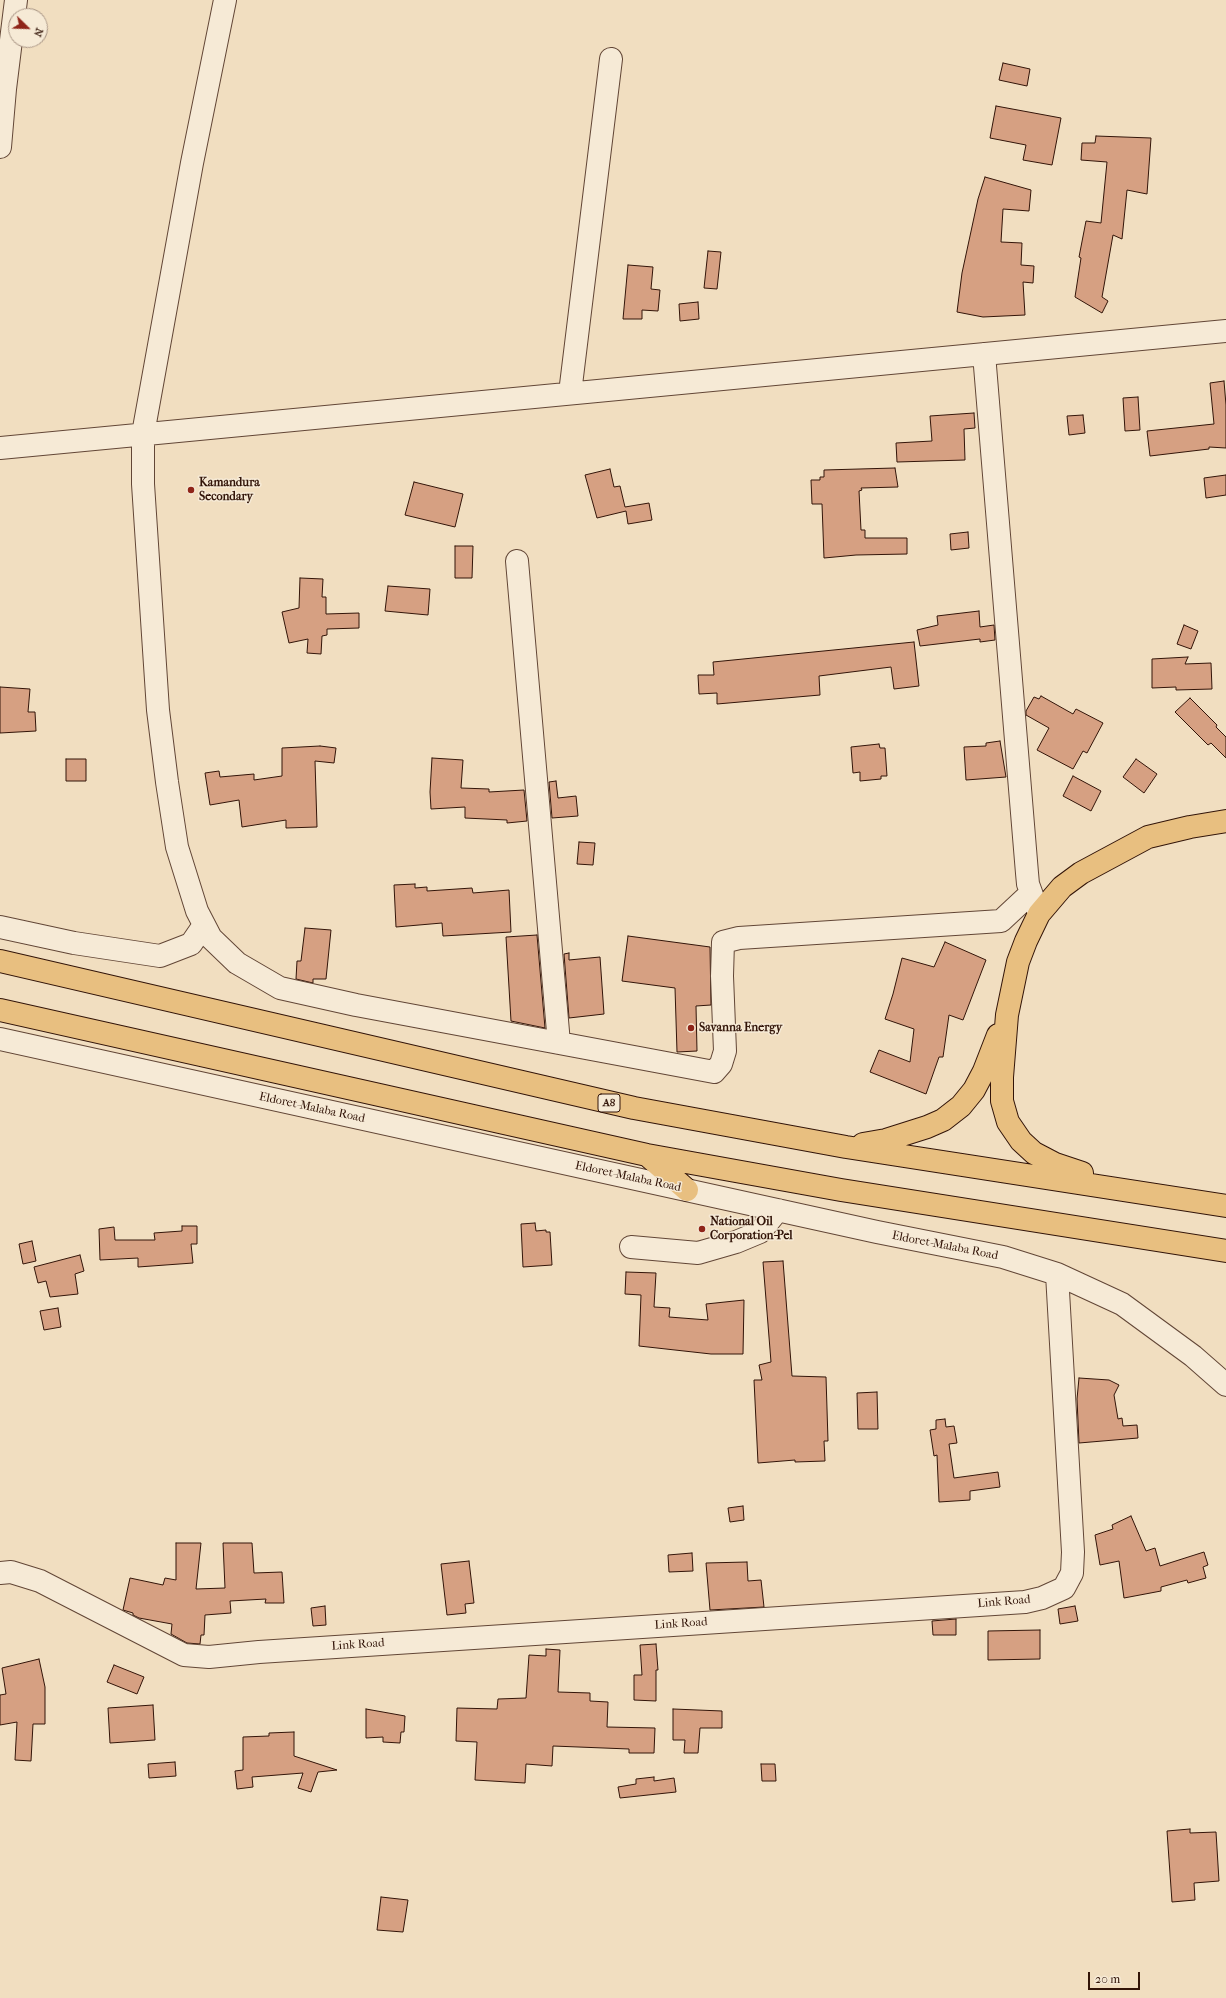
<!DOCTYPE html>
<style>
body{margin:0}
#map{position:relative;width:1226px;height:1998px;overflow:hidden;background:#f1dec0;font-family:"IM FELL French Canon",serif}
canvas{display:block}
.north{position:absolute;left:8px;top:8px;width:40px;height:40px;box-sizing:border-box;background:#f6ead6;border:1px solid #a89484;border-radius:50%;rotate:113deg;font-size:11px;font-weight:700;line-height:16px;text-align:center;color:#321408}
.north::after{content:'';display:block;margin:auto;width:14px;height:18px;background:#8f2418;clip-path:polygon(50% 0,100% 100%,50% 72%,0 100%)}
.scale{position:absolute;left:1088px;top:1972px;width:52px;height:18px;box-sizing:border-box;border:2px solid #321408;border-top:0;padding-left:5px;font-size:12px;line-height:14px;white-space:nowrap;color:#321408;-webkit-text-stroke:3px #f6ead6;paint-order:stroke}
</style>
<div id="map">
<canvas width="1226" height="1998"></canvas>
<div class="north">N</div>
<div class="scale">20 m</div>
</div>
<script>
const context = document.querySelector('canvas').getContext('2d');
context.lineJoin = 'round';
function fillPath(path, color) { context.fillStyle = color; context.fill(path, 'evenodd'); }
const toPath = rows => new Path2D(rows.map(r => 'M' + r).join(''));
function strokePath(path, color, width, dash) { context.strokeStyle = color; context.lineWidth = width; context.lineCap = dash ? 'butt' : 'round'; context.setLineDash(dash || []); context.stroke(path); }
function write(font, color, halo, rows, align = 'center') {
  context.font = font + ' "IM FELL French Canon",serif'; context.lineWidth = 3; context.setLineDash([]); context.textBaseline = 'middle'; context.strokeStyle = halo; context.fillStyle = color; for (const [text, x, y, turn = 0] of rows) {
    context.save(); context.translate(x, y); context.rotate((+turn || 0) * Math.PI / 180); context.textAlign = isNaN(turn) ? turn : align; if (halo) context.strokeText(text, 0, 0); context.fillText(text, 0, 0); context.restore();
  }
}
const building = toPath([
 [1003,63,1030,69,1027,86,999,80,1003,63],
 [996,106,1061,118,1052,165,1023,160,1026,145,990,138,996,106],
 [1096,136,1151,138,1147,194,1127,190,1122,239,1113,235,1102,297,1108,301,1102,313,1075,297,1081,258,1079,257,1086,221,1101,223,1107,162,1081,160,1082,143,1095,143,1096,136],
 [985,177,1031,190,1029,211,1003,209,1001,242,1022,243,1021,265,1034,266,1033,283,1023,282,1025,315,983,317,957,312,962,273,978,199,985,177],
 [708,251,721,252,717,289,704,288,708,251],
 [628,265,653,267,651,289,660,290,658,311,642,310,642,319,623,319,628,265],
 [698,302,699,319,680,321,679,304,698,302],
 [1224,381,1226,405,1226,448,1209,447,1209,449,1150,456,1147,431,1214,424,1210,383,1224,381],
 [1138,397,1140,430,1125,431,1123,398,1138,397],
 [974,413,975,428,964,429,965,460,897,462,896,443,932,441,930,416,974,413],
 [1083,415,1085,433,1069,435,1067,416,1083,415],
 [895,468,898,487,861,488,862,490,859,491,861,530,865,530,865,538,907,538,907,554,856,555,824,558,822,504,812,504,811,480,820,480,820,477,824,477,824,470,895,468],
 [610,469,614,487,620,486,625,507,649,503,652,520,628,524,626,511,597,518,585,475,610,469],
 [1226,475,1226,495,1206,498,1204,478,1226,475],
 [414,482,463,494,455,527,405,515,414,482],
 [968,532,969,548,951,550,950,534,968,532],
 [455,546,473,546,472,578,455,578,455,546],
 [300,578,323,579,322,597,326,597,326,614,359,613,359,628,327,629,327,635,322,636,321,654,307,653,308,639,289,643,282,612,299,608,300,578],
 [388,586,430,589,428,615,385,611,388,586],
 [979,611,980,627,994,625,995,640,980,642,980,639,920,646,917,630,938,625,937,616,979,611],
 [1184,625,1198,631,1191,649,1177,644,1184,625],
 [914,642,919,686,894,689,891,667,819,676,820,695,717,704,717,693,699,694,698,675,714,675,713,662,914,642],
 [1188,657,1185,664,1211,663,1212,689,1176,690,1176,687,1152,688,1152,659,1188,657],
 [0,687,30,689,28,712,35,712,36,731,0,733,0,687],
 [1041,696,1073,714,1076,709,1103,723,1087,753,1083,751,1073,769,1037,750,1049,728,1026,715,1026,711,1034,697,1039,699,1041,696],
 [1190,698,1217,725,1216,727,1226,737,1226,758,1211,743,1208,745,1175,712,1190,698],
 [1000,741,1006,777,966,780,964,747,986,746,986,743,1000,741],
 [879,744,880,748,885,748,887,776,881,776,881,779,860,781,860,772,853,773,851,747,879,744],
 [320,746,336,748,334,763,315,761,317,827,286,828,286,820,242,827,239,800,210,805,205,773,219,771,220,777,254,774,254,780,282,776,282,748,320,746],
 [432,758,463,760,461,788,489,789,489,792,524,790,527,821,507,823,507,820,465,818,465,807,431,809,430,792,432,758],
 [66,759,86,759,86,781,66,781,66,759],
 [1136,759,1157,774,1144,793,1123,777,1136,759],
 [1073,776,1101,791,1091,811,1063,796,1073,776],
 [556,781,558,798,576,796,578,816,552,818,549,782,556,781],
 [579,842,595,843,593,865,577,864,579,842],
 [415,884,415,888,427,887,427,891,472,888,473,893,509,890,511,932,443,936,442,923,396,927,394,885,415,884],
 [305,928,331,930,326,979,313,979,313,983,296,979,297,961,301,961,305,928],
 [537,935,545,1028,511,1021,506,937,537,935],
 [628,936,710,947,711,1005,696,1006,697,1051,677,1052,675,988,622,981,628,936],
 [945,942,986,960,963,1020,949,1015,943,1057,939,1057,926,1094,870,1072,879,1050,910,1062,914,1029,885,1019,893,994,902,958,934,967,945,942],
 [569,953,569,960,600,957,604,1014,569,1018,564,954,569,953],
 [535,1223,536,1231,546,1230,546,1232,550,1232,552,1265,523,1267,521,1224,535,1223],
 [182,1226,197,1226,197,1244,191,1244,193,1263,138,1267,138,1258,100,1260,99,1229,114,1227,115,1240,155,1240,154,1233,182,1231,182,1226],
 [32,1241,36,1261,23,1264,19,1244,32,1241],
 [80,1255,84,1271,75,1274,78,1294,50,1297,46,1281,38,1283,34,1267,80,1255],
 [783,1261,792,1376,826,1377,828,1441,824,1441,825,1461,795,1462,795,1460,758,1463,754,1380,762,1380,759,1365,771,1362,763,1262,783,1261],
 [626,1272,656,1273,654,1307,670,1308,669,1317,708,1320,706,1304,744,1300,743,1354,711,1354,639,1346,641,1295,625,1294,626,1272],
 [58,1308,61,1327,44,1330,40,1311,58,1308],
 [1079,1378,1109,1380,1119,1385,1114,1395,1118,1419,1122,1418,1123,1426,1137,1425,1138,1438,1079,1443,1077,1399,1079,1378],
 [877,1392,878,1429,858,1429,857,1393,877,1392],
 [945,1419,946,1427,954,1426,957,1443,949,1444,954,1478,998,1472,1000,1487,970,1491,970,1500,939,1502,937,1455,934,1456,930,1430,936,1429,936,1420,945,1419],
 [743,1506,744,1520,730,1522,728,1508,743,1506],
 [1131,1516,1146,1551,1155,1548,1160,1566,1204,1552,1208,1565,1203,1567,1206,1578,1188,1583,1187,1580,1161,1587,1161,1591,1124,1598,1119,1561,1100,1565,1095,1535,1113,1529,1112,1525,1131,1516],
 [176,1543,201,1543,196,1589,225,1588,223,1543,252,1543,254,1573,282,1572,284,1603,265,1603,266,1599,230,1601,231,1613,205,1615,204,1635,201,1635,200,1644,187,1643,171,1634,172,1624,139,1618,133,1615,133,1613,123,1610,130,1578,163,1585,165,1578,176,1580,176,1543],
 [692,1553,693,1571,669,1572,668,1555,692,1553],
 [469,1561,474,1603,465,1604,466,1613,447,1615,441,1564,469,1561],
 [747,1562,748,1581,761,1580,764,1607,710,1610,706,1563,747,1562],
 [325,1606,326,1625,313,1626,311,1608,325,1606],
 [1075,1606,1078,1621,1060,1624,1058,1609,1075,1606],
 [956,1619,956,1635,933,1635,932,1621,956,1619],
 [1040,1630,1040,1659,988,1660,988,1631,1040,1630],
 [656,1644,658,1670,656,1670,656,1701,634,1700,634,1675,642,1675,640,1645,656,1644],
 [546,1649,560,1650,558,1692,590,1693,590,1701,608,1702,607,1727,655,1728,654,1753,629,1753,629,1749,553,1746,552,1766,526,1764,525,1783,475,1780,477,1742,456,1741,457,1708,497,1709,498,1699,526,1698,529,1655,546,1656,546,1649],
 [39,1659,45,1687,45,1724,33,1724,31,1761,15,1760,17,1722,0,1725,0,1695,6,1694,2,1668,39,1659],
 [114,1665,144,1677,137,1694,107,1682,114,1665],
 [153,1705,155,1740,110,1743,108,1708,153,1705],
 [366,1709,405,1716,404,1732,401,1732,400,1743,383,1742,383,1737,366,1738,366,1709],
 [673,1709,722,1711,722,1728,700,1728,698,1753,684,1753,685,1740,673,1740,673,1709],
 [294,1732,294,1756,337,1770,318,1772,311,1792,298,1788,303,1773,252,1777,253,1787,237,1789,235,1771,243,1770,243,1737,269,1736,269,1733,294,1732],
 [175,1762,176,1776,149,1778,148,1764,175,1762],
 [761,1764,775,1764,776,1781,762,1781,761,1764],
 [654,1777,654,1781,674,1778,676,1792,620,1798,618,1787,636,1784,636,1779,654,1777],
 [1190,1829,1190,1833,1216,1832,1219,1881,1194,1883,1195,1900,1172,1902,1167,1831,1190,1829],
 [381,1897,408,1900,403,1932,377,1930,381,1897]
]);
fillPath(building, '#d6a082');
strokePath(building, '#321408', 1);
const minor = toPath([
 [225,0,192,163,143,434,143,484,158,710,167,782,177,847,197,911,211,938,237,963,280,988,356,1005,714,1072,721,1064,725,1051,722,976,723,942,739,938,1001,921,1031,893],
 [0,147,5,89,16,0],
 [984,354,1027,873,1028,884,1036,906],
 [570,393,611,59],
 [0,448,1226,331],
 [517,561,559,1043],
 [0,927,74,943,160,956,191,944,204,925],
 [0,1039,877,1232,1003,1257,1057,1274,1122,1304,1193,1356,1226,1385],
 [631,1247,698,1253,736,1242,760,1232,778,1210],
 [0,1573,11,1572,40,1581,184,1655,209,1657,259,1652,1025,1602,1042,1598,1064,1588,1072,1573,1073,1552,1057,1274]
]);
const highway = toPath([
 [0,961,634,1108,846,1147,1226,1206],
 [0,1010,647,1155,841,1190,1226,1251],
 [863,1144,886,1140,927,1127,943,1120,961,1106,974,1090,984,1071,998,1035],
 [647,1155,687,1190],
 [1082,1173,1055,1164,1034,1153,1021,1141,1008,1122,1002,1101,1002,1077,1007,1015,1018,962,1026,941,1039,914,1062,887,1081,873,1148,837,1190,827,1226,821]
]);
strokePath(minor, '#624636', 24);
strokePath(highway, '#321408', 24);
strokePath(minor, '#f6ead6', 22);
strokePath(highway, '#e8bf80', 22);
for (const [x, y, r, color] of [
 [191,490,4,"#8f2418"],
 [691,1028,4,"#8f2418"],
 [702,1229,4,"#8f2418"]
]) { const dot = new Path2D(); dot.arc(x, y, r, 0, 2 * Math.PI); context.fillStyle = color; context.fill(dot); strokePath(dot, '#f6ead6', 1.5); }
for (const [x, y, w] of [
 [609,1103,22]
]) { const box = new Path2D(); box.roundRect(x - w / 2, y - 9, w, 18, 3); context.fillStyle = '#f6ead6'; context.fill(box); strokePath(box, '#321408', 1); }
write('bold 11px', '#321408', null, [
 ["A8",609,1103]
]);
write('bold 12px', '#321408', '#f6ead6', [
 ["Kamandura",199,483],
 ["Secondary",199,497],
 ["Savanna Energy",699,1028],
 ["National Oil",710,1222],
 ["Corporation-Pel",710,1236]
], 'left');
write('12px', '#321408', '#f6ead6', [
 ["Eldoret-Malaba Road",312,1108,12],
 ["Eldoret-Malaba Road",628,1177,12],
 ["Eldoret-Malaba Road",945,1246,11],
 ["Link Road",1004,1602,-5],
 ["Link Road",681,1624,-4],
 ["Link Road",358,1645,-4]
]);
</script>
